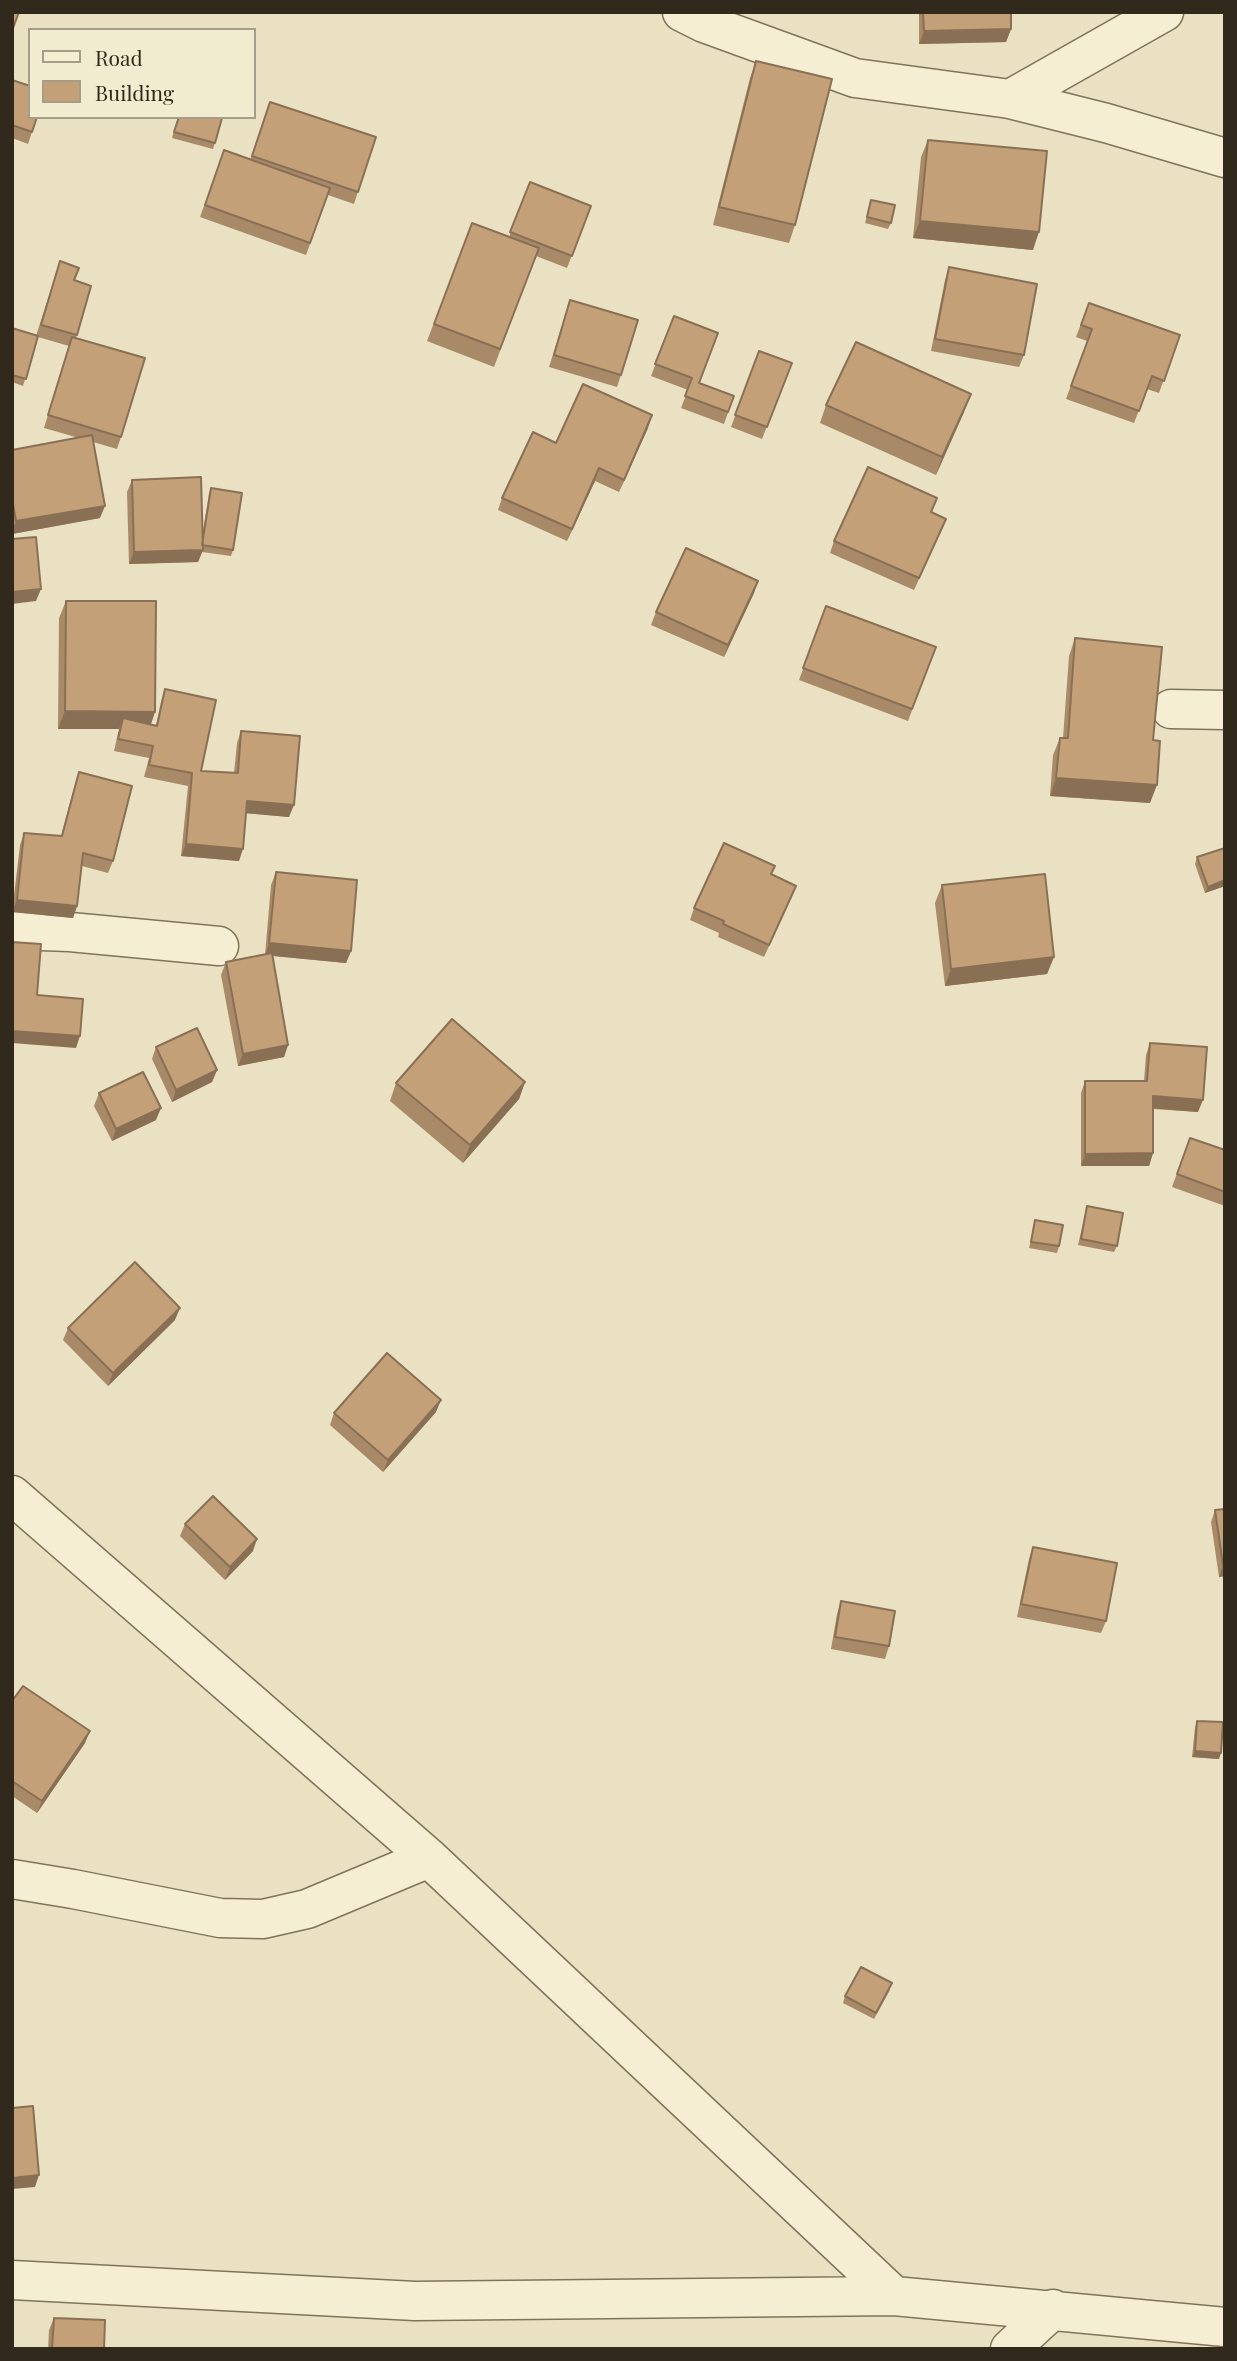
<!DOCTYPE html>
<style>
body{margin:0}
#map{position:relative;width:1237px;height:2361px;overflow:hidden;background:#e9e1c1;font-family:"Playfair Display",serif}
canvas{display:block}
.frame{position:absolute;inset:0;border:14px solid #32291d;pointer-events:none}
.legend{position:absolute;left:28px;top:28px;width:228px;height:91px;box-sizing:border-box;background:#f1ebcf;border:2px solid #a59d88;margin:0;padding:9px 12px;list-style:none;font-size:21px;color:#32291d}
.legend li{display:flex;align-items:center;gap:14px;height:35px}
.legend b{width:35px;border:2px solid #a59d88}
</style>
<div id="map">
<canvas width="1237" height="2361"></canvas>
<div class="frame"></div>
<ul class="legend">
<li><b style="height:9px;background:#f5eed3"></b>Road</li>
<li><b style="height:19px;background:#c4a079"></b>Building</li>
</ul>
</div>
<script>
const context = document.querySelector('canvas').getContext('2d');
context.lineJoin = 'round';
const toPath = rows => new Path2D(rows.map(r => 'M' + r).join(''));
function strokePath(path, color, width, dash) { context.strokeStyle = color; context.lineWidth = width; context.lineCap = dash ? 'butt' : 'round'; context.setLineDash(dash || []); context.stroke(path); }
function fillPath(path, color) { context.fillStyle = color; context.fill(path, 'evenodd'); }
const street = toPath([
 [682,12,704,23,855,78,1010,99,1106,123,1225,158],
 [1010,99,1164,12],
 [1171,709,1225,710],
 [12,930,70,932,219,946],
 [12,1495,429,1858,894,2296],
 [12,1879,73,1889,220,1918,263,1919,307,1909,429,1858],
 [12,2280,415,2301,894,2296,1225,2327],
 [1010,2349,1053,2309]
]);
strokePath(street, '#81735a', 41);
strokePath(street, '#f5eed3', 38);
fillPath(toPath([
 [919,12,1011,12,1011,29,1006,42,919,44],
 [756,61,795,225,789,243,713,225,750,78],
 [12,80,37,117,28,144,12,138],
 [270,102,376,137,354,204,328,195,306,255,200,217,224,150,250,160],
 [178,117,215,143,213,149,172,138],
 [928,140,1033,250,913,238,921,157],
 [530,182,591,206,567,268,536,256,494,367,427,341,472,223,509,237],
 [871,200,891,223,888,229,865,223],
 [60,261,74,280,91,286,76,338,121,437,117,449,93,442,100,518,12,534,12,450,79,438,44,428,69,346,38,337,23,386,12,382,12,328,36,336],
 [949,267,1024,355,1019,367,931,351,945,280],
 [570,300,621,375,617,387,549,367],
 [1089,303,1180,335,1159,393,1147,389,1134,423,1066,399,1087,341,1076,337],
 [674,316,699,383,734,396,724,424,681,408,688,390,651,376],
 [759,351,792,363,762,439,731,427],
 [826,405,964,412,936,475,820,423],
 [648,428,619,492,595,481,567,541,498,510,502,498,556,443],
 [132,480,202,537,209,494,211,488,233,550,231,556,202,552,198,562,129,564,127,492],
 [932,512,946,519,941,531,914,590,830,553,834,541],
 [754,593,724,657,651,625,656,612],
 [66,601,155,712,151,724,156,725,161,702,165,689,201,771,234,773,237,743,241,731,289,817,246,813,239,861,181,856,188,786,144,777,149,758,114,751,119,729,58,729,59,618],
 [826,606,936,647,908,721,799,680],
 [1075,638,1150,803,1050,796,1053,755,1060,738,1063,738,1069,656],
 [79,772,113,861,108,873,82,866,77,906,73,918,12,912,20,845,24,833,61,836,75,784],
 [1225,848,1225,886,1205,893,1195,864,1197,857],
 [276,872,351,951,346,963,272,956,288,1045,284,1057,238,1066,221,975,226,962,265,955,271,885],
 [772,875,796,886,791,898,764,957,718,937,719,933,690,920,694,908],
 [942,885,1054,957,1047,974,945,986,935,903],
 [1150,1043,1198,1112,1153,1109,1153,1153,1149,1166,1081,1166,1081,1093,1085,1081,1144,1081,1146,1055],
 [156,1047,217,1070,212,1082,172,1102,152,1059],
 [525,1082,519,1099,463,1163,390,1101,396,1083],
 [99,1093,156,1120,112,1141,94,1106],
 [1190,1138,1225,1150,1225,1206,1172,1187],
 [1087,1206,1117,1246,1114,1252,1078,1245],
 [1035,1220,1059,1246,1057,1253,1029,1248],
 [175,1320,108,1386,63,1340,68,1328],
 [436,1412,383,1472,330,1425,334,1413],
 [1215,1510,1225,1576,1219,1577,1211,1522],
 [185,1524,253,1551,225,1580,180,1536],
 [1033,1547,1106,1621,1101,1633,1017,1617,1029,1559],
 [841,1601,889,1646,885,1659,831,1649,837,1614],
 [12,1701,85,1743,37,1813,12,1796],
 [1197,1721,1219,1759,1192,1757,1195,1727],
 [890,1990,874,2019,843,2003,845,1996],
 [54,2318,104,2349,48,2349,49,2330]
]), '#a98a68');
fillPath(toPath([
 [1011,29,1006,42,919,44,924,31],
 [920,221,1039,232,1033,250,913,238],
 [971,394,964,412,936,475,942,457],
 [652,415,648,428,619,492,624,480],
 [599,468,595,481,567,541,572,529],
 [105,506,100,518,12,534,16,521],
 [203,550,198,562,129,564,134,552],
 [758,581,754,593,724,657,728,645],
 [41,589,36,601,12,604,12,592],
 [65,711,155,712,149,729,123,718,119,729,58,729],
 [1056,778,1157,785,1150,803,1050,796],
 [247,801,294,805,289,817,243,813],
 [186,844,243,849,239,861,181,856],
 [1225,880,1225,886,1205,893,1208,887],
 [17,900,77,906,73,918,12,912],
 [269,943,351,951,346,963,265,955],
 [1054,957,1047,974,945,986,951,969],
 [12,1031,80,1036,76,1048,12,1043],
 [288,1045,284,1057,238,1066,243,1054],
 [217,1070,212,1082,172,1102,176,1090],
 [525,1082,519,1099,463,1163,470,1145],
 [1153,1096,1203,1100,1198,1112,1149,1108],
 [161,1108,156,1120,112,1141,116,1129],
 [1153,1153,1149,1166,1081,1166,1085,1154],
 [180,1308,175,1320,108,1386,113,1373],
 [441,1400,436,1412,383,1472,388,1460],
 [257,1539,253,1551,225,1580,230,1567],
 [1223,1565,1225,1565,1225,1576,1219,1577],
 [90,1731,85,1743,37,1813,42,1801],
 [1195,1751,1221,1753,1219,1759,1192,1757],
 [39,2175,35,2187,12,2189,12,2178]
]), '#897055');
const building = toPath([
 [12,12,19,12,12,31,12,12],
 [923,12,1011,12,1011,29,924,31,923,12],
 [756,61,832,79,795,225,719,207,756,61],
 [12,80,30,86,30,117,37,117,32,132,12,125,12,80],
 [270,102,376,137,358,192,252,156,270,102],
 [179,117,222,118,215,143,174,132,179,117],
 [928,140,1047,151,1039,232,920,221,928,140],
 [224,150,330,188,310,243,205,205,224,150],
 [530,182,591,206,572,256,510,232,530,182],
 [871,200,895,205,891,223,867,217,871,200],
 [472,223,539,248,500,349,434,324,472,223],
 [60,261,79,268,74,280,91,286,77,335,41,325,60,261],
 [949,267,1037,284,1024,355,935,339,949,267],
 [570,300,638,320,621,375,554,355,570,300],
 [1089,303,1180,335,1164,381,1152,376,1139,411,1071,386,1092,329,1081,325,1089,303],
 [674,316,718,333,699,383,734,396,728,412,685,396,692,378,655,364,674,316],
 [12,328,38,336,26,379,12,375,12,328],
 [72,337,145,358,121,437,48,415,72,337],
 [856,342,971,394,942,457,826,405,856,342],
 [759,351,792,363,767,427,735,415,759,351],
 [583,384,652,415,624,480,599,468,572,529,502,498,533,432,556,443,583,384],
 [92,435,105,506,16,521,12,498,12,450,92,435],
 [868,467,937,498,931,512,946,519,919,578,834,541,868,467],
 [201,477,203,550,134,552,132,480,201,477],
 [211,488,242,493,233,550,202,545,211,488],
 [36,537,41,589,12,592,12,539,36,537],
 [686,548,758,581,728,645,656,612,686,548],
 [66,601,156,601,155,712,65,711,66,601],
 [826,606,936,647,912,709,803,668,826,606],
 [1075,638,1162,647,1153,740,1160,741,1157,785,1056,778,1060,738,1068,738,1075,638],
 [165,689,216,700,201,771,238,773,241,731,300,736,294,805,247,801,243,849,186,844,192,773,149,765,153,746,118,739,123,718,157,726,165,689],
 [79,772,132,786,113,861,83,853,77,906,17,900,24,833,62,836,79,772],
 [724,843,775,866,771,874,796,886,769,945,723,924,724,921,694,908,724,843],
 [1225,848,1225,880,1208,887,1197,857,1225,848],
 [276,872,357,880,351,951,269,943,276,872],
 [1045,874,1054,957,951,969,942,885,1045,874],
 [12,942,41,944,37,995,83,999,80,1036,12,1031,12,942],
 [272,953,288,1045,243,1054,226,962,272,953],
 [452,1019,525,1082,470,1145,396,1083,452,1019],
 [197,1028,217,1070,176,1090,156,1047,197,1028],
 [1150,1043,1207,1047,1203,1100,1153,1096,1153,1153,1085,1154,1085,1081,1147,1081,1150,1043],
 [143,1072,161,1108,116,1129,99,1093,143,1072],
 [1190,1138,1225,1150,1225,1192,1177,1174,1190,1138],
 [1087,1206,1123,1213,1117,1246,1081,1239,1087,1206],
 [1035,1220,1063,1225,1059,1246,1031,1242,1035,1220],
 [135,1262,180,1308,113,1373,68,1328,135,1262],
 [387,1353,441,1400,388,1460,334,1413,387,1353],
 [213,1496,257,1539,230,1567,185,1524,213,1496],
 [1225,1509,1225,1565,1223,1565,1215,1510,1225,1509],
 [1033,1547,1117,1563,1106,1621,1021,1604,1033,1547],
 [841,1601,895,1611,889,1646,835,1637,841,1601],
 [23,1686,90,1731,42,1801,12,1781,12,1701,23,1686],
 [1197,1721,1223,1722,1221,1753,1195,1751,1197,1721],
 [861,1967,892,1983,876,2013,845,1996,861,1967],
 [33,2106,39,2175,12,2178,12,2108,33,2106],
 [54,2318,105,2320,104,2349,52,2349,54,2318]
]);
fillPath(building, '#c4a079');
strokePath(building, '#897055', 2);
</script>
